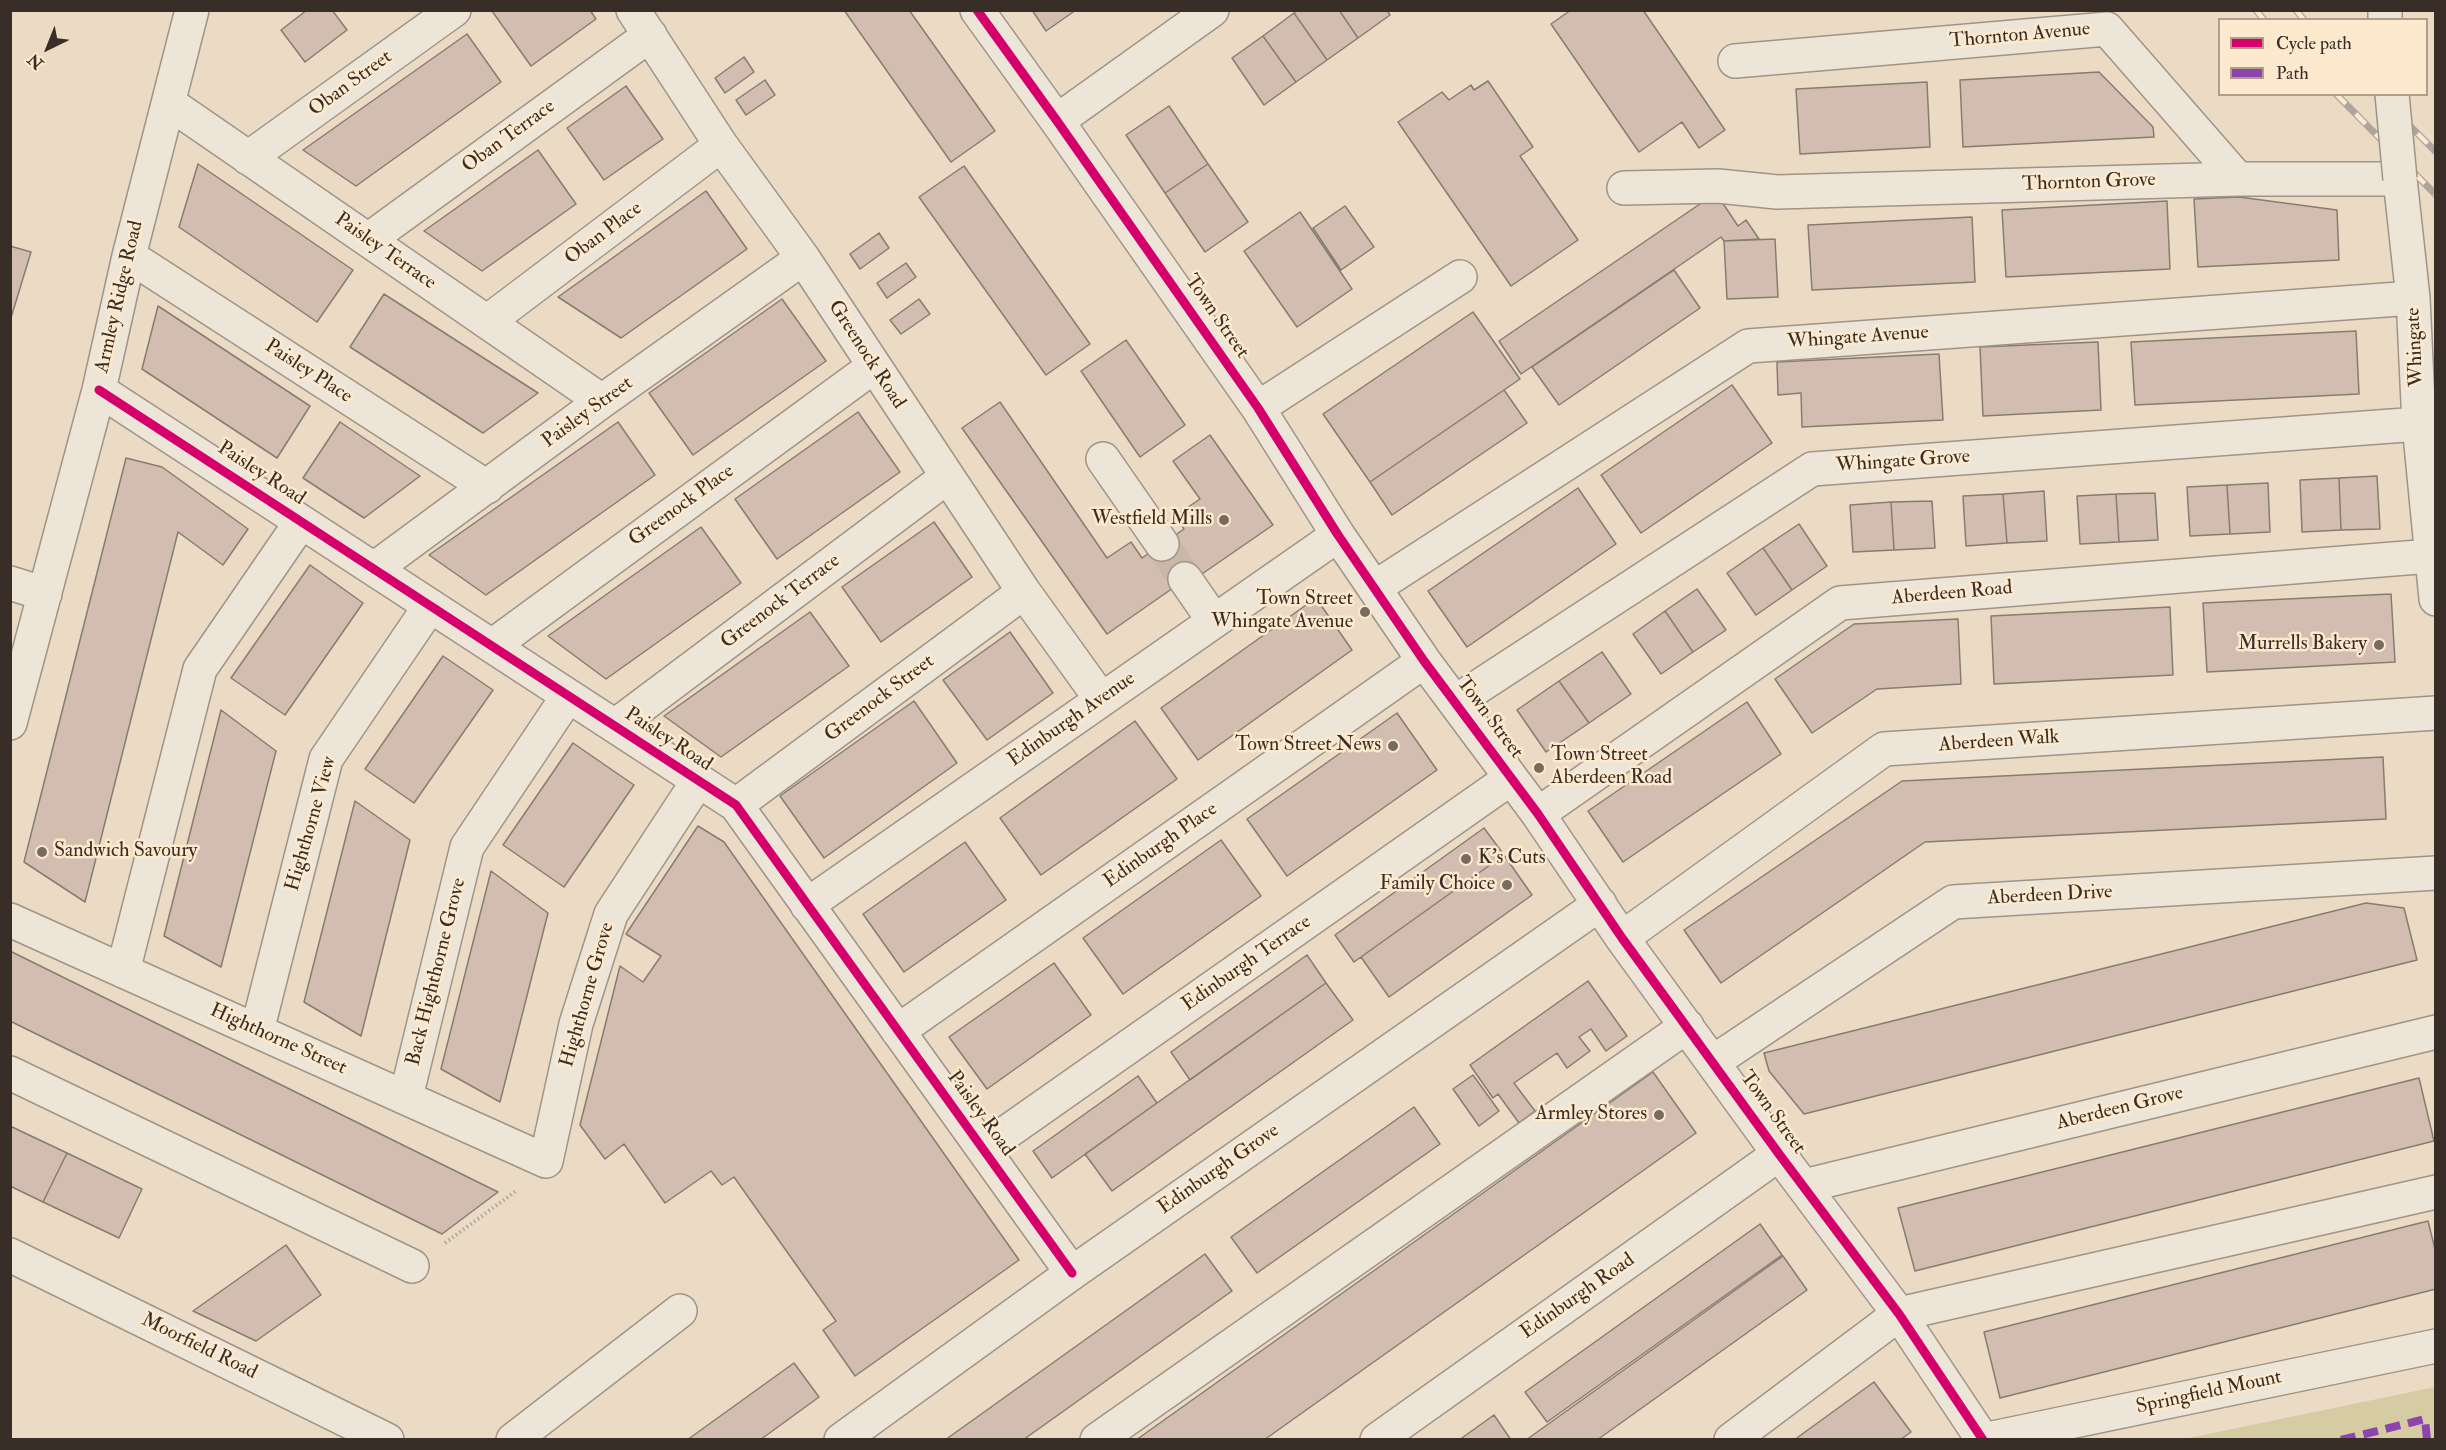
<!DOCTYPE html>
<style>
body{margin:0}
#map{position:relative;width:2446px;height:1450px;overflow:hidden;background:#ecdbc4;font-family:"IM FELL Double Pica",serif}
canvas{display:block}
.frame{position:absolute;inset:0;border:12px solid #392d27;pointer-events:none}
.legend{position:absolute;left:2218px;top:18px;width:210px;height:78px;box-sizing:border-box;background:#fdeace;border:2px solid #af9e8b;margin:0;padding:8px 10px;list-style:none;font-size:18px;color:#392d27}
.legend li{display:flex;align-items:center;gap:12px;height:30px}
.legend b{width:30px;border:2px solid #af9e8b}
.north{position:absolute;left:18px;top:18px;width:60px;height:60px;-webkit-text-stroke:4px #fdeace;paint-order:stroke;rotate:223deg;font-size:16px;font-weight:700;line-height:24px;text-align:center;color:#392d27}
.north::after{content:'';display:block;margin:auto;width:21px;height:27px;background:#392d27;clip-path:polygon(50% 0,100% 100%,50% 72%,0 100%)}
</style>
<div id="map">
<canvas width="2446" height="1450"></canvas>
<div class="frame"></div>
<ul class="legend">
<li><b style="height:8px;background:#d6006c"></b>Cycle path</li>
<li><b style="height:8px;background:#8e44ad"></b>Path</li>
</ul>
<div class="north">N</div>
</div>
<script>
const context = document.querySelector('canvas').getContext('2d');
context.lineJoin = 'round';
function fillPath(path, color) { context.fillStyle = color; context.fill(path, 'evenodd'); }
const toPath = rows => new Path2D(rows.map(r => 'M' + r).join(''));
function strokePath(path, color, width, dash) { context.strokeStyle = color; context.lineWidth = width; context.lineCap = dash ? 'butt' : 'round'; context.setLineDash(dash || []); context.stroke(path); }
function write(font, color, halo, rows, align = 'center') {
  context.font = font + ' "IM FELL Double Pica",serif'; context.lineWidth = 5; context.setLineDash([]); context.textBaseline = 'middle'; context.strokeStyle = halo; context.fillStyle = color; for (const [text, x, y, turn = 0] of rows) {
    context.save(); context.translate(x, y); context.rotate((+turn || 0) * Math.PI / 180); context.textAlign = isNaN(turn) ? turn : align; if (halo) context.strokeText(text, 0, 0); context.fillText(text, 0, 0); context.restore();
  }
}
fillPath(toPath([
 [2435,1387,2435,1439,2184,1439]
]), '#d5cca4');
const building = toPath([
 [307,10,332,10,347,30,305,62,281,30,307,10],
 [590,10,596,19,531,66,492,11,590,10],
 [844,10,909,10,995,131,951,162,844,10],
 [1032,10,1076,10,1046,31,1032,10],
 [1298,10,1339,10,1358,38,1327,60,1294,13,1298,10],
 [1339,10,1387,10,1390,15,1358,38,1339,10],
 [1571,10,1643,10,1725,130,1699,148,1682,122,1639,152,1551,24,1571,10],
 [1294,13,1327,60,1296,82,1263,36,1294,13],
 [467,34,501,82,356,186,303,150,467,34],
 [1263,36,1296,82,1264,105,1232,58,1263,36],
 [744,57,754,72,725,93,715,78,744,57],
 [2099,72,2153,127,2154,137,1963,147,1960,80,2099,72],
 [765,80,775,95,746,115,736,100,765,80],
 [1488,81,1533,147,1520,156,1578,240,1511,286,1398,122,1442,92,1449,100,1471,85,1474,90,1488,81],
 [1927,82,1930,147,1800,154,1796,89,1927,82],
 [626,86,663,139,604,180,567,128,626,86],
 [1169,106,1208,164,1165,193,1126,135,1169,106],
 [538,150,576,204,482,271,424,231,538,150],
 [198,164,353,270,317,322,179,227,198,164],
 [1208,164,1248,222,1205,252,1165,193,1208,164],
 [964,166,1090,344,1046,375,919,197,964,166],
 [706,191,747,249,621,338,558,297,706,191],
 [1716,193,1738,226,1746,220,1759,239,1724,241,1721,237,1521,374,1499,341,1716,193],
 [2239,197,2337,210,2339,260,2198,267,2194,199,2239,197],
 [2167,201,2170,269,2006,277,2002,210,2167,201],
 [1345,206,1374,247,1341,270,1313,228,1345,206],
 [1300,212,1352,289,1297,327,1244,251,1300,212],
 [1972,217,1975,282,1812,290,1808,225,1972,217],
 [879,233,889,248,860,269,850,254,879,233],
 [1775,239,1778,297,1727,299,1724,241,1775,239],
 [10,246,31,252,10,321,10,246],
 [906,263,916,277,887,298,877,283,906,263],
 [1674,270,1700,308,1559,405,1532,367,1674,270],
 [384,294,538,393,483,433,350,347,384,294],
 [782,299,826,361,693,455,649,393,782,299],
 [919,299,930,314,901,334,890,320,919,299],
 [158,306,310,406,277,458,142,369,158,306],
 [1473,312,1520,379,1370,482,1323,414,1473,312],
 [2356,331,2359,394,2135,405,2131,342,2356,331],
 [1126,340,1185,425,1140,457,1081,371,1126,340],
 [2098,342,2101,410,1983,416,1980,347,2098,342],
 [1939,354,1943,420,1802,427,1801,393,1778,395,1777,362,1939,354],
 [1732,385,1772,443,1641,533,1601,475,1732,385],
 [1504,390,1527,423,1392,515,1370,482,1504,390],
 [1000,402,1107,558,1131,542,1142,558,1184,529,1175,516,1200,499,1173,461,1210,435,1273,525,1199,576,1196,572,1107,634,962,428,1000,402],
 [858,412,900,472,777,559,735,499,858,412],
 [340,422,420,476,364,518,303,478,340,422],
 [618,422,655,475,486,595,429,555,618,422],
 [126,458,162,467,248,529,223,565,178,532,85,902,24,862,126,458],
 [2377,476,2380,529,2341,530,2339,478,2377,476],
 [2339,478,2341,530,2302,532,2300,480,2339,478],
 [2268,483,2270,532,2230,534,2227,485,2268,483],
 [2227,485,2230,534,2190,536,2187,487,2227,485],
 [1578,488,1616,544,1467,647,1428,591,1578,488],
 [2044,491,2047,541,2007,543,2003,494,2044,491],
 [2155,493,2158,540,2119,542,2116,494,2155,493],
 [2003,494,2007,543,1966,546,1963,496,2003,494],
 [2116,494,2119,542,2080,544,2077,496,2116,494],
 [1932,501,1935,548,1894,550,1891,502,1932,501],
 [1891,502,1894,550,1853,552,1850,505,1891,502],
 [934,522,972,577,881,642,842,587,934,522],
 [1799,524,1827,566,1792,590,1763,548,1799,524],
 [701,527,741,583,606,679,548,636,701,527],
 [1763,548,1792,590,1756,615,1727,573,1763,548],
 [310,565,363,603,285,715,231,678,310,565],
 [1697,589,1726,630,1693,652,1665,611,1697,589],
 [2391,594,2395,662,2207,672,2203,603,2391,594],
 [1316,598,1352,650,1198,760,1161,708,1316,598],
 [2170,607,2173,675,1994,684,1991,616,2170,607],
 [1665,611,1693,652,1661,674,1633,634,1665,611],
 [810,612,849,666,721,757,664,716,810,612],
 [1958,619,1961,684,1877,689,1812,733,1775,679,1854,624,1958,619],
 [1010,632,1053,693,987,740,943,680,1010,632],
 [1602,652,1631,694,1589,723,1559,681,1602,652],
 [443,656,493,690,414,803,365,769,443,656],
 [1559,681,1589,723,1546,752,1517,710,1559,681],
 [914,701,957,763,824,858,780,796,914,701],
 [1747,702,1781,754,1623,862,1588,811,1747,702],
 [221,710,276,751,221,967,164,936,221,710],
 [1397,713,1437,770,1287,876,1247,819,1397,713],
 [1135,721,1177,779,1041,875,1000,818,1135,721],
 [573,743,634,785,564,887,503,845,573,743],
 [2383,757,2386,819,1925,842,1721,983,1684,930,1902,781,2383,757],
 [355,801,410,840,361,1036,304,1002,355,801],
 [698,826,724,842,1019,1260,855,1376,823,1330,836,1321,734,1177,722,1185,711,1171,665,1203,624,1144,605,1159,580,1125,620,966,643,982,661,956,626,934,698,826],
 [1484,828,1504,855,1354,962,1335,935,1484,828],
 [1221,840,1261,896,1123,994,1083,938,1221,840],
 [965,842,1006,900,904,972,863,914,965,842],
 [1504,855,1532,895,1389,997,1361,957,1504,855],
 [491,871,548,913,500,1102,441,1069,491,871],
 [2366,903,2404,908,2417,960,1804,1114,1769,1071,1764,1053,2366,903],
 [10,951,498,1192,442,1234,10,1021,10,951],
 [1307,955,1326,983,1190,1080,1171,1052,1307,955],
 [1054,963,1091,1015,987,1089,949,1037,1054,963],
 [1588,981,1627,1036,1606,1051,1591,1029,1579,1037,1590,1051,1567,1068,1557,1053,1514,1083,1535,1111,1519,1123,1498,1094,1493,1098,1470,1065,1588,981],
 [1326,983,1353,1020,1112,1191,1085,1154,1326,983],
 [1653,1072,1696,1133,1264,1440,1136,1440,1653,1072],
 [1473,1075,1499,1111,1479,1126,1453,1089,1473,1075],
 [1138,1076,1157,1103,1052,1178,1033,1151,1138,1076],
 [2419,1078,2434,1141,1915,1271,1898,1208,2419,1078],
 [1414,1107,1440,1144,1257,1273,1231,1237,1414,1107],
 [10,1126,67,1153,43,1202,10,1186,10,1126],
 [67,1153,142,1189,119,1238,43,1202,67,1153],
 [2428,1221,2436,1253,2436,1289,2000,1398,1984,1332,2428,1221],
 [1760,1224,1782,1255,1547,1422,1525,1392,1760,1224],
 [286,1245,321,1295,256,1341,193,1311,286,1245],
 [1205,1254,1232,1291,1023,1440,945,1440,1205,1254],
 [1783,1256,1807,1290,1597,1440,1526,1440,1783,1256],
 [794,1363,819,1397,760,1440,687,1440,794,1363],
 [1874,1382,1911,1432,1900,1440,1794,1440,1874,1382],
 [1494,1415,1511,1440,1459,1440,1494,1415]
]);
fillPath(building, '#d3bdb0');
strokePath(building, '#867c71', 1.5);
strokePath(toPath([
 [1162,544,1185,579]
]), '#c8b8a5', 33, [33, 16]);
const minor = toPath([
 [633,10,721,145,803,258,1024,592,1101,699],
 [977,10,1057,121,1258,408,1338,535,1424,661,1538,814,1622,938,1779,1154,1899,1314,1983,1440],
 [2385,10,2385,20],
 [1735,61,2107,29,2238,179],
 [169,103,602,401],
 [1057,121,1212,10],
 [248,158,454,10],
 [1624,188,1718,186,1777,192,2238,179,2400,179,2413,298,2419,424,2436,599],
 [368,240,650,35],
 [129,256,487,487],
 [487,322,721,145],
 [99,390,736,805,1072,1273],
 [1258,408,1460,277],
 [1103,459,1162,544],
 [374,569,602,401,803,258],
 [1185,579,1214,621],
 [10,583,45,594],
 [1374,588,1748,346,2413,298],
 [492,646,873,367],
 [1455,702,1812,469,2419,424],
 [10,723,99,390,129,256,192,10],
 [615,726,947,477],
 [736,805,1024,592],
 [1538,814,1840,603,2431,556],
 [807,905,1338,535],
 [10,920,546,1161,576,1024,611,914,698,781],
 [1622,938,1884,749,2436,713],
 [123,971,200,669,301,522],
 [257,1031,326,759,430,606],
 [898,1031,1424,661],
 [1713,1062,1953,902,2436,873],
 [10,1073,412,1266],
 [406,1097,467,847,568,696],
 [983,1149,1511,778],
 [1804,1186,2436,1032],
 [10,1255,387,1440],
 [513,1440,680,1311],
 [841,1440,1072,1273,1600,904],
 [1097,1440,1687,1026],
 [1377,1440,1779,1154],
 [1731,1440,1899,1314,2436,1192],
 [1983,1440,2436,1346]
]);
strokePath(minor, '#9f9486', 36);
strokePath(toPath([
 [445,1243,516,1191]
]), '#aea69e', 4, [1.5, 3]);
strokePath(minor, '#eee5d9', 33);
const rail = toPath([
 [2256,10,2264,20],
 [2296,10,2304,20],
 [2336,94,2436,195],
 [2378,94,2436,152]
]);
strokePath(rail, '#aea69e', 7);
strokePath(rail, '#fdeace', 4.5, [14]);
const minorBridge = toPath([
 [2392,94,2400,179]
]);
strokePath(minorBridge, '#9f9486', 36, []);
strokePath(minorBridge, '#eee5d9', 33);
strokePath(toPath([
 [2341,1440,2425,1419,2427,1440]
]), '#8e44ad', 8, [15, 8]);
strokePath(toPath([
 [977,10,1057,121,1258,408,1338,535,1424,661,1538,814,1622,938,1779,1154,1899,1314,1983,1440],
 [99,390,736,805,1072,1273]
]), '#d6006c', 9);
for (const [x, y, r, color] of [
 [1224,520,6,"#786a5e"],
 [1365,612,6,"#786a5e"],
 [2379,645,6,"#786a5e"],
 [1393,746,6,"#786a5e"],
 [1539,768,6,"#786a5e"],
 [42,852,6,"#786a5e"],
 [1466,859,6,"#786a5e"],
 [1507,885,6,"#786a5e"],
 [1659,1115,6,"#786a5e"]
]) { const dot = new Path2D(); dot.arc(x, y, r, 0, 2 * Math.PI); context.fillStyle = color; context.fill(dot); strokePath(dot, '#fdeace', 2); }
write('20px', '#392d27', '#fdeace', [
 ["Thornton Avenue",2020,36,-5],
 ["Oban Street",351,84,-36],
 ["Oban Terrace",509,137,-36],
 ["Thornton Grove",2089,183,-2],
 ["Oban Place",604,234,-37],
 ["Paisley Terrace",385,252,35],
 ["Armley Ridge Road",120,297,-77],
 ["Town Street",1216,317,55],
 ["Whingate Avenue",1858,338,-4],
 ["Whingate",2416,347,-93],
 ["Greenock Road",866,355,57],
 ["Paisley Place",308,372,33],
 ["Paisley Street",588,413,-36],
 ["Whingate Grove",1903,462,-4],
 ["Paisley Road",261,474,33],
 ["Greenock Place",682,506,-36],
 ["Aberdeen Road",1952,594,-5],
 ["Greenock Terrace",781,602,-37],
 ["Greenock Street",880,699,-37],
 ["Town Street",1489,718,53],
 ["Edinburgh Avenue",1072,720,-35],
 ["Paisley Road",668,740,33],
 ["Aberdeen Walk",1999,742,-4],
 ["Highthorne View",312,824,-74],
 ["Edinburgh Place",1161,846,-35],
 ["Aberdeen Drive",2050,896,-3],
 ["Edinburgh Terrace",1247,964,-35],
 ["Back Highthorne Grove",437,972,-76],
 ["Highthorne Grove",588,995,-74],
 ["Highthorne Street",278,1040,24],
 ["Aberdeen Grove",2120,1109,-14],
 ["Town Street",1772,1113,54],
 ["Paisley Road",980,1114,54],
 ["Edinburgh Grove",1219,1170,-35],
 ["Edinburgh Road",1578,1297,-35],
 ["Moorfield Road",199,1347,26],
 ["Springfield Mount",2209,1393,-12]
]);
write('20px', '#392d27', '#fdeace', [
 ["Westfield Mills",1212,520],
 ["Town Street",1353,600],
 ["Whingate Avenue",1353,623],
 ["Murrells Bakery",2367,645],
 ["Town Street News",1381,746],
 ["Town Street",1551,756,"left"],
 ["Aberdeen Road",1551,779,"left"],
 ["Sandwich Savoury",54,852,"left"],
 ["K's Cuts",1478,859,"left"],
 ["Family Choice",1495,885],
 ["Armley Stores",1647,1115]
], 'right');
</script>
